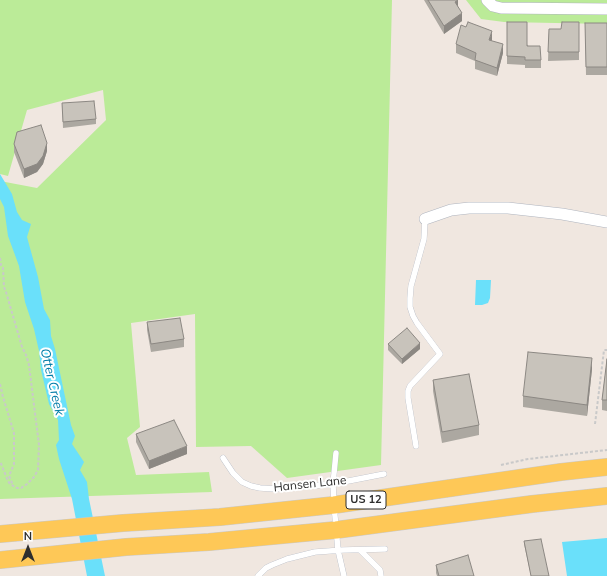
<!DOCTYPE html>
<style>
body{margin:0}
#map{position:relative;width:607px;height:576px;overflow:hidden;background:#f0e7e0;font-family:Mulish,sans-serif}
canvas{display:block}
.north{position:absolute;left:8px;top:528px;width:40px;height:40px;-webkit-text-stroke:3px #fff;paint-order:stroke;rotate:0deg;font-size:11px;font-weight:700;line-height:16px;text-align:center;color:#2e2e2e}
.north::after{content:'';display:block;margin:auto;width:14px;height:18px;background:#2e2e2e;clip-path:polygon(50% 0,100% 100%,50% 72%,0 100%)}
</style>
<div id="map">
<canvas width="607" height="576"></canvas>
<div class="north">N</div>
</div>
<script>
const context = document.querySelector('canvas').getContext('2d');
context.lineJoin = 'round';
function fillPath(path, color) { context.fillStyle = color; context.fill(path, 'evenodd'); }
const toPath = rows => new Path2D(rows.map(r => 'M' + r).join(''));
function strokePath(path, color, width, dash) { context.strokeStyle = color; context.lineWidth = width; context.lineCap = dash ? 'butt' : 'round'; context.setLineDash(dash || []); context.stroke(path); }
function write(font, color, halo, rows, align = 'center') {
  context.font = font + ' Mulish,sans-serif'; context.lineWidth = 4; context.setLineDash([]); context.textBaseline = 'middle'; context.strokeStyle = halo; context.fillStyle = color; for (const [text, x, y, turn = 0] of rows) {
    context.save(); context.translate(x, y); context.rotate((+turn || 0) * Math.PI / 180); context.textAlign = isNaN(turn) ? turn : align; if (halo) context.strokeText(text, 0, 0); context.fillText(text, 0, 0); context.restore();
  }
}
fillPath(toPath([
 [0,0,392,0,381,465,287,478,251,446,196,447,195,314,131,323,140,427,127,438,136,475,209,472,212,492,0,499,0,181,37,188,106,120,103,90,27,110,8,176,0,174],
 [466,0,607,0,607,24,504,22,481,19]
]), '#bbeb98');
fillPath(toPath([
 [0,174,12,194,17,212,22,220,31,224,27,237,38,277,44,309,50,320,51,336,55,349,71,425,75,436,72,444,84,462,80,470,87,482,89,499,105,576,87,576,72,499,59,459,56,445,59,440,58,420,49,404,41,370,39,351,34,329,25,302,19,266,8,236,4,207,0,199],
 [476,280,491,280,490,298,488,303,482,305,475,305],
 [607,538,607,576,567,576,562,542]
]), '#6ae0fa');
const lane = toPath([
 [416,446,408,398,408,391,410,386,440,354,417,323,413,316,410,307,410,298,411,286,424,239,425,219],
 [336,453,333,484,334,505,338,550,344,576],
 [223,458,233,473,242,482,251,486,260,488,276,489,333,484,384,474],
 [360,550,380,570,381,576],
 [258,576,266,568,272,565,287,559,315,552,343,550,385,549]
]);
const street = toPath([
 [487,0,493,6,501,8,607,9],
 [425,219,451,210,469,208,508,208,562,214,607,222]
]);
const primary = toPath([
 [0,534,123,523,220,517,334,505,561,472,607,467],
 [0,560,126,547,209,542,336,530,532,504,607,496]
]);
strokePath(lane, '#afb4be', 6);
strokePath(street, '#afb4be', 12);
strokePath(primary, '#c9c9c9', 18);
strokePath(toPath([
 [0,258,1,265,3,267,4,287,6,292,22,347,26,355,29,365,39,445,38,470,34,477,27,484,21,488,17,488,10,484,8,481,0,461],
 [0,384,3,397,14,433,14,464,9,476,13,485],
 [595,424,604,350,607,350],
 [501,465,528,459,607,450]
]), '#c9c9c9', 2, [3, 2]);
strokePath(lane, '#fff', 5.5);
strokePath(street, '#fff', 11);
strokePath(primary, '#fec857', 17);
fillPath(toPath([
 [424,0,458,0,458,7,462,21,444,34],
 [507,22,541,60,541,68,525,68,525,65,507,64],
 [579,22,579,60,548,61,549,29,561,29],
 [585,23,607,23,607,75,586,75],
 [492,40,492,41,503,53,497,76,475,69,475,61,456,53,456,44],
 [62,103,96,119,96,124,63,128],
 [14,144,47,151,43,164,37,172,24,178,14,152],
 [147,322,184,339,184,347,151,352,147,330],
 [388,344,420,349,402,364,388,350],
 [607,359,607,411,602,410,602,400],
 [592,369,587,416,523,407,523,396],
 [433,380,479,425,479,435,442,443,433,391],
 [136,434,187,454,149,469,136,442],
 [524,541,549,576,531,576,524,544],
 [436,565,474,576,437,576,436,573]
]), '#aca8a1');
fillPath(toPath([
 [458,0,458,8,455,2],
 [462,13,462,21,444,34,444,26],
 [492,31,492,40,489,49,489,40],
 [503,44,503,53,497,76,497,68],
 [47,143,47,151,43,164,37,172,24,178,24,169],
 [420,343,420,349,402,364,402,359],
 [592,358,592,369,587,416,587,405],
 [187,446,187,454,149,469,149,461]
]), '#8c8883');
const building = toPath([
 [428,0,458,0,455,2,462,13,444,26,428,0],
 [468,22,492,31,489,40,503,44,497,68,475,60,476,53,456,44,461,25,466,27,468,22],
 [507,22,527,22,527,46,540,46,541,60,525,60,525,57,507,56,507,22],
 [562,22,579,22,579,52,548,52,549,29,561,29,562,22],
 [585,23,607,23,607,67,586,67,585,23],
 [94,101,96,119,63,122,62,103,94,101],
 [41,125,47,143,43,156,37,164,24,169,14,144,17,132,41,125],
 [180,318,184,339,151,344,147,322,180,318],
 [407,328,420,343,402,359,388,344,407,328],
 [528,352,592,358,587,405,523,396,528,352],
 [607,359,607,400,602,400,607,359],
 [469,374,479,425,442,432,433,380,469,374],
 [174,420,187,446,149,461,136,434,174,420],
 [541,539,549,576,531,576,524,541,541,539],
 [468,555,474,576,439,576,436,565,468,555]
]);
fillPath(building, '#c8c3bb');
strokePath(building, '#8c8883', 1);
for (const [x, y, w] of [
 [366,500,40]
]) { const box = new Path2D(); box.roundRect(x - w / 2, y - 9, w, 18, 3); context.fillStyle = '#fff'; context.fill(box); strokePath(box, '#2e2e2e', 1); }
write('bold 11px', '#2e2e2e', null, [
 ["US 12",366,500]
]);
write('12px', '#2e2e2e', '#fff', [
 ["Hansen Lane",310,484,-6]
]);
write('italic 13px', '#017ca7', '#fff', [
 ["Otter Creek",52,382,77]
]);
</script>
